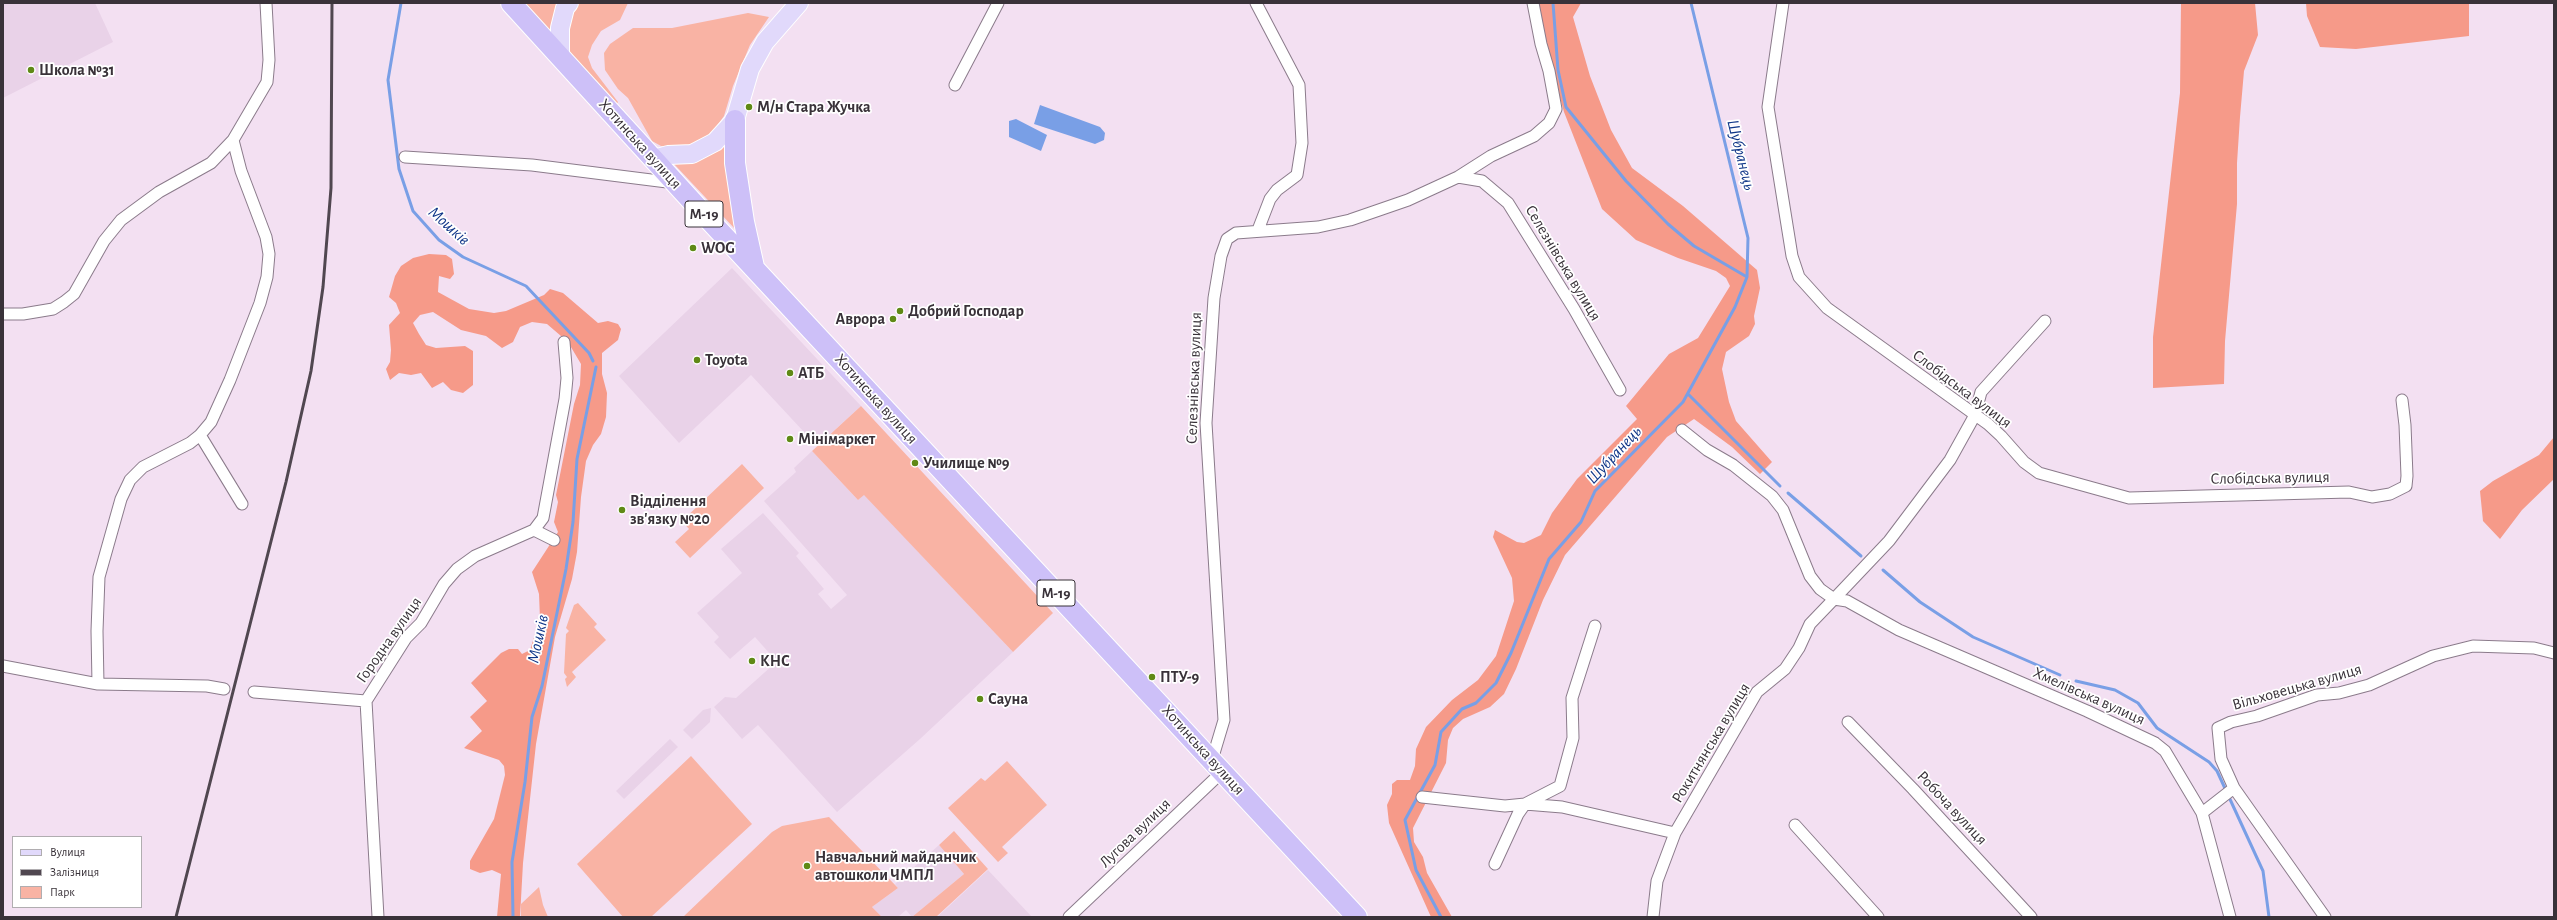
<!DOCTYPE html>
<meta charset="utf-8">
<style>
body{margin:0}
#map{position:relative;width:2557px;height:920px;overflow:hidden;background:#f3e0f2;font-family:"Alegreya Sans",sans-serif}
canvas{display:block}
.frame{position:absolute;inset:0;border:4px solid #393239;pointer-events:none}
.legend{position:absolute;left:12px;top:836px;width:130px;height:72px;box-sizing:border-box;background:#fff;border:1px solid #b0adb0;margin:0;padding:5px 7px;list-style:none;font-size:12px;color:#393239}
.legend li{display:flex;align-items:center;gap:8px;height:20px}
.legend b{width:20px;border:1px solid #b0adb0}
</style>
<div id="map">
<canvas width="2557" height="920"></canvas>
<div class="frame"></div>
<ul class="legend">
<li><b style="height:5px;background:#e1d9fb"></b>Вулиця</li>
<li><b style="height:5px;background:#504750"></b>Залізниця</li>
<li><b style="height:11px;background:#f9b3a4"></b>Парк</li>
</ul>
</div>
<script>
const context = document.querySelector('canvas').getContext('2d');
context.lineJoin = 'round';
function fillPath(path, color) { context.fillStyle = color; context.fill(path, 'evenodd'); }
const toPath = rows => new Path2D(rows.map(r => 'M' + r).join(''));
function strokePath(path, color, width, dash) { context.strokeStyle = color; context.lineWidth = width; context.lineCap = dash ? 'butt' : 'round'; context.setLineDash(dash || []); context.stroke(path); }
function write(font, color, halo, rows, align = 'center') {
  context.font = font + ' "Alegreya Sans",sans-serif'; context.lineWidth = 3.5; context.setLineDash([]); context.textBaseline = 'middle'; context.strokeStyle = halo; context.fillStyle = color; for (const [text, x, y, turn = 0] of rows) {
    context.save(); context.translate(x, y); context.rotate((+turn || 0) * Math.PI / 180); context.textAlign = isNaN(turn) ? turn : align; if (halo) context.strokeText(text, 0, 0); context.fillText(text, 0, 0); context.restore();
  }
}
fillPath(toPath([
 [3,3,95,3,113,42,3,98],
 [732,268,861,406,817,446,751,375,679,443,619,376],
 [812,451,858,500,864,494,1013,652,920,739,837,812,758,725,742,739,714,707,725,697,736,698,774,664,767,657,770,654,755,637,730,659,714,642,719,637,697,613,742,573,721,549,763,513,799,553,796,556,824,589,818,594,831,609,847,595,764,501,796,472,794,468],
 [711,708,710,722,692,739,683,730,703,710],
 [670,739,678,747,624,799,616,791],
 [939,845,964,874,912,917,906,910,898,917,882,917,872,907,898,888,895,884],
 [988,870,1032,917,937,917,948,907]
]), '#e9d2e8');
fillPath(toPath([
 [523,3,564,3,554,37],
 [578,3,628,3,620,20,601,31,592,45,588,57,592,68,618,102,616,105,569,52,567,25],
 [748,13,769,17,750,45,733,86,724,116,714,130,703,140,681,147,661,146,652,141,628,98,618,89,605,70,604,53,610,44,633,28,672,28],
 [727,138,726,164,735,229,674,164,684,164,701,159],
 [861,406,1053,613,1013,652,864,495,858,500,812,451],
 [742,464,764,488,690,558,675,542,689,529,682,521],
 [578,603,597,624,594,627,606,640,572,672,576,677,567,687,565,679,567,677,564,673,566,634,569,631,566,628,574,605],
 [691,756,752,824,651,917,623,917,577,864],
 [1007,761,1047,805,1002,847,1008,853,998,862,948,808,981,778,985,781],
 [829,817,898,888,872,907,882,917,683,917,772,832,782,826],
 [954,831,988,869,936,917,912,917,964,874,939,845],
 [539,887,543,905,548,917,521,917,521,904]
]), '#f9b3a4');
fillPath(toPath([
 [1538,3,1581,3,1573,17,1590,76,1611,130,1632,168,1683,206,1757,270,1760,288,1754,316,1755,324,1749,336,1726,352,1722,369,1729,402,1736,421,1772,462,1760,474,1732,447,1694,419,1667,437,1565,555,1543,600,1516,669,1504,694,1490,707,1463,719,1453,728,1448,740,1446,763,1413,828,1414,842,1423,857,1427,873,1452,917,1431,917,1389,823,1387,805,1392,794,1392,784,1397,780,1410,780,1415,766,1416,749,1426,727,1452,700,1478,680,1496,656,1514,601,1512,578,1493,537,1495,530,1517,542,1524,543,1541,535,1552,513,1577,479,1637,419,1626,406,1669,354,1698,338,1730,286,1726,278,1716,271,1678,258,1636,240,1602,209,1564,112,1544,40],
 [2181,3,2255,3,2258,35,2244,71,2240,117,2237,163,2237,204,2225,341,2224,384,2153,388,2153,337,2180,93],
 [2306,3,2469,3,2469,36,2356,49,2320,47,2307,16],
 [429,254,446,255,452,259,454,274,450,279,439,276,438,292,469,309,494,313,506,311,544,295,550,289,563,293,598,323,608,321,618,324,621,329,618,340,602,353,602,374,607,393,606,417,601,434,593,445,586,461,581,497,577,552,572,579,555,637,536,744,523,863,520,917,497,917,501,874,492,870,480,873,470,869,470,861,494,819,505,775,504,766,499,760,464,748,482,731,470,717,487,701,471,683,501,653,509,649,518,649,522,654,530,650,540,619,539,594,532,572,558,532,554,522,558,502,556,495,574,404,580,385,581,364,568,342,547,324,532,322,520,327,513,342,502,348,486,336,461,330,433,312,420,315,413,323,419,334,426,345,436,348,465,346,473,351,473,385,463,393,451,390,443,382,432,388,421,373,411,375,399,373,390,380,386,369,390,362,391,350,389,325,400,313,396,303,389,297,395,276,401,266,413,258],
 [2554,437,2554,479,2522,510,2500,539,2483,521,2480,491,2493,481,2539,455]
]), '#f69a89');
fillPath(toPath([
 [1040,105,1100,127,1105,133,1104,140,1095,144,1034,124],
 [1016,119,1047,135,1041,151,1009,137,1009,121]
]), '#799fe6');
strokePath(toPath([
 [401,3,388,80,399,169,413,211,439,240,463,257,526,286,589,353,593,361],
 [1553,3,1558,70,1566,107,1626,181,1668,224,1694,246,1747,277],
 [1688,394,1780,486],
 [1788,493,1861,556],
 [1883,570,1920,602,1973,637,2060,675],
 [2076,681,2115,690,2138,703,2157,728,2209,762,2217,771,2263,871,2269,917],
 [513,917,512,862,525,782,532,717,542,686,566,569,573,522,577,459,596,367],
 [1441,917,1416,870,1405,820,1435,765,1441,732,1462,709,1476,703,1496,683,1511,653,1549,559,1581,522,1595,491,1683,402,1735,307,1747,277,1748,238,1691,3]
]), '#799fe6', 3);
const street = toPath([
 [1256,3,1299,85,1302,143,1297,175,1277,190,1270,199,1258,230],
 [1783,3,1768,107,1792,256,1799,277,1827,308,1988,424,2001,436,2024,462,2039,473,2129,498,2349,492,2372,497,2390,494,2406,486,2407,476,2405,425,2402,400],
 [955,85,998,3],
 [233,140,241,171,266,237,269,254,267,277,260,303,230,380,211,422,200,435,242,504],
 [405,157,532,165,675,183],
 [1458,177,1482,181,1508,203,1574,309,1620,390],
 [3,314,23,314,53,309,64,302,74,294,104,241,121,220,159,192,211,163,233,140,267,82,269,60,266,3],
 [534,530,543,518,565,399,567,378,564,342],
 [1834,599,1847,601,1899,630,2087,711,2155,743,2165,751,2202,813,2230,917],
 [1834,599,1889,541,1950,460,1975,415,1981,392,2045,321],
 [3,666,98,684,207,686,224,689],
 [98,684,97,631,99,577,121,499,130,480,143,467,190,443,200,435],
 [254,692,366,701],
 [1848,722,1913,789,2031,917],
 [1212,760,1224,720,1206,423,1214,298,1221,256,1227,239,1236,233,1318,227,1350,220,1408,200,1458,177,1491,156,1534,136,1549,123,1556,109,1549,71,1541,44,1533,3],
 [1422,797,1505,806,1525,804,1562,807,1675,833],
 [2202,813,2234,788],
 [1795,825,1878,917],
 [1495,864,1518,814,1525,804,1560,786,1573,738,1572,698,1595,626],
 [378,917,366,701,406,638,421,623,444,584,457,569,475,556,534,530,554,540],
 [1069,917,1222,772],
 [1653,917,1657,881,1675,833,1757,692,1785,669,1799,648,1810,624,1834,599,1820,589,1810,576,1783,510,1772,496,1733,465,1707,450,1682,430],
 [2325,917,2234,788,2221,759,2218,728,2231,722,2257,716,2317,695,2339,693,2369,685,2433,656,2473,646,2534,648,2554,653]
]);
const primary = toPath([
 [560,55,560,28,565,8,569,3],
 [654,159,668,155,692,154,715,142,735,120,750,69,765,42,799,3]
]);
const highway = toPath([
 [511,3,699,209,1357,917],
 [735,120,735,163,744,222,754,267]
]);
strokePath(street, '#8b7b8b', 13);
strokePath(primary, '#fff', 20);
strokePath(highway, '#fff', 22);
strokePath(street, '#fff', 11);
strokePath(primary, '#e1d9fb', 18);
strokePath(highway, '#cdc0f8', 20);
strokePath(toPath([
 [176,917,286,482,311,371,323,287,331,188,332,3]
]), '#504750', 3);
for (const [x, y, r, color] of [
 [31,70,4,"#5f8915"],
 [749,107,4,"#5f8915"],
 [693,248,4,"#5f8915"],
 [900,311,4,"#5f8915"],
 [893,319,4,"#5f8915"],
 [697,360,4,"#5f8915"],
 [790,373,4,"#5f8915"],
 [790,439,4,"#5f8915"],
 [915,463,4,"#5f8915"],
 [622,510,4,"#5f8915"],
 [752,661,4,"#5f8915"],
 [1152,677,4,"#5f8915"],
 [980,699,4,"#5f8915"],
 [807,866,4,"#5f8915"]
]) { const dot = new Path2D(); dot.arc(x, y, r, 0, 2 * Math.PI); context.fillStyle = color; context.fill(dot); strokePath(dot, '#fff', 1.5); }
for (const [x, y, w] of [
 [704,214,38],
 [1056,593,38]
]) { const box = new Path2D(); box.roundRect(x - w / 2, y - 13, w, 26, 3); context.fillStyle = '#fff'; context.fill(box); strokePath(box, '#393239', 1); }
write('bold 15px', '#393239', null, [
 ["М-19",704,214],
 ["М-19",1056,593]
]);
write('bold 16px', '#393239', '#fff', [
 ["Школа №31",39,70],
 ["М/н Стара Жучка",757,107],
 ["WOG",701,248],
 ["Добрий Господар",908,311],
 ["Аврора",885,319,"right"],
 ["Toyota",705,360],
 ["АТБ",798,373],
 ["Мінімаркет",798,439],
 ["Училище №9",923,463],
 ["Відділення",630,501],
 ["зв'язку №20",630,519],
 ["КНС",760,661],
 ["ПТУ-9",1160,677],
 ["Сауна",988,699],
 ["Навчальний майданчик",815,857],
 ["автошколи ЧМПЛ",815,875]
], 'left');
write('16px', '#393239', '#fff', [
 ["Хотинська вулиця",640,144,48],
 ["Селезнівська вулиця",1563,263,59],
 ["Селезнівська вулиця",1194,378,-88],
 ["Слобідська вулиця",1962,389,37],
 ["Хотинська вулиця",876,399,48],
 ["Слобідська вулиця",2270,478,-1],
 ["Городна вулиця",389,640,-55],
 ["Вільховецька вулиця",2297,687,-16],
 ["Хмелівська вулиця",2089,696,24],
 ["Рокитнянська вулиця",1711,743,-59],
 ["Хотинська вулиця",1203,750,48],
 ["Робоча вулиця",1952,808,47],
 ["Лугова вулиця",1135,833,-44]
]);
write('italic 17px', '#103688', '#fff', [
 ["Шубранець",1741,155,76],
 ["Мошків",449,226,42],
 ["Шубранець",1614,455,-47],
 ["Мошків",538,639,-78]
]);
</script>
